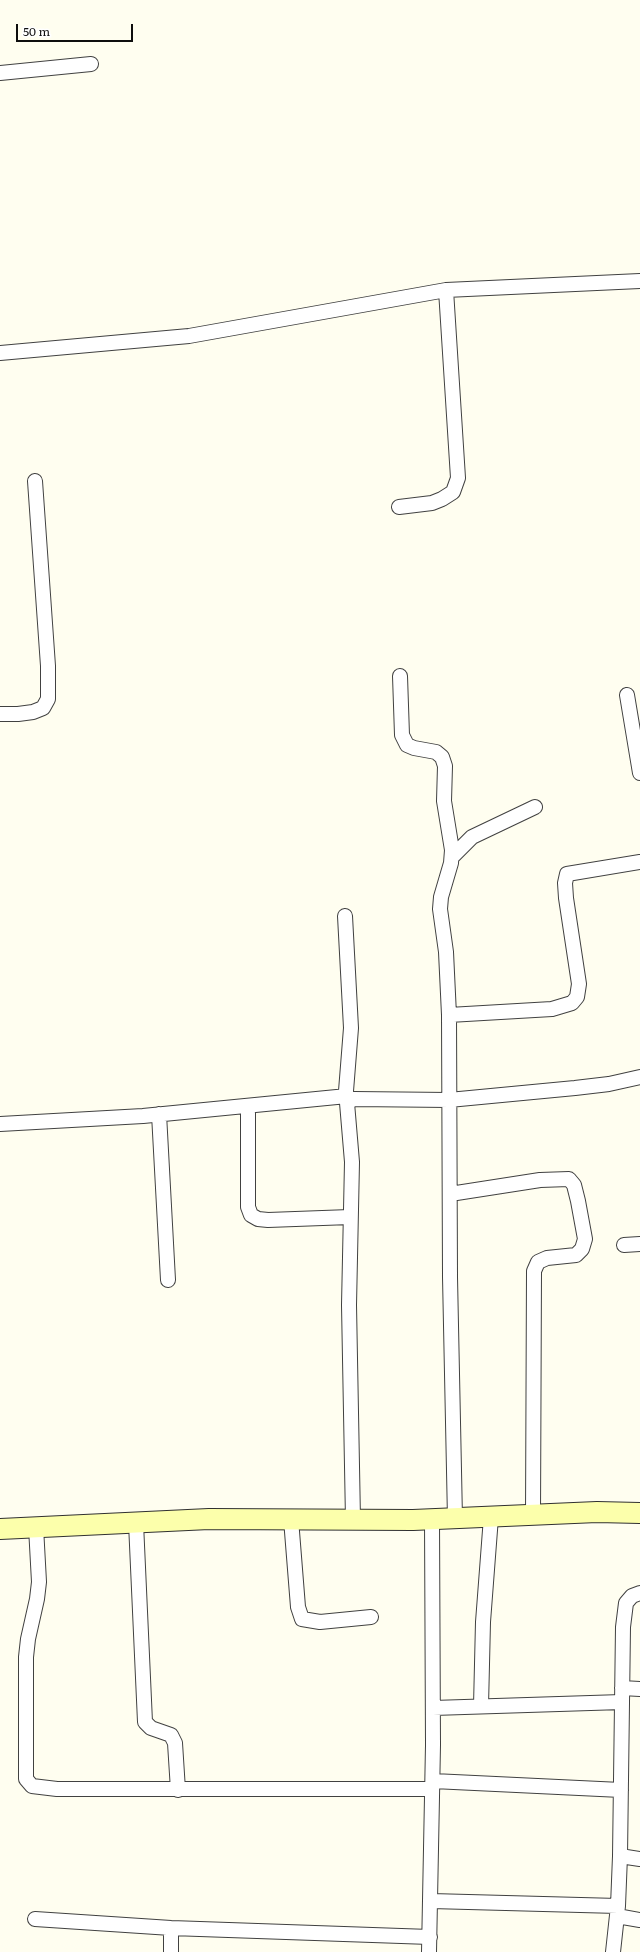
<!DOCTYPE html>
<style>
body{margin:0}
#map{position:relative;width:640px;height:1952px;overflow:hidden;background:#fffef0;font-family:Literata,serif}
canvas{display:block}
.scale{position:absolute;left:16px;top:24px;width:117px;height:18px;box-sizing:border-box;border:2px solid #0e0e0e;border-top:0;padding-left:5px;font-size:12px;line-height:14px;white-space:nowrap;color:#0e0e0e;-webkit-text-stroke:3px #fff;paint-order:stroke}
</style>
<div id="map">
<canvas width="640" height="1952"></canvas>
<div class="scale">50 m</div>
</div>
<script>
const context = document.querySelector('canvas').getContext('2d');
context.lineJoin = 'round';
const toPath = rows => new Path2D(rows.map(r => 'M' + r).join(''));
function strokePath(path, color, width, dash) { context.strokeStyle = color; context.lineWidth = width; context.lineCap = dash ? 'butt' : 'round'; context.setLineDash(dash || []); context.stroke(path); }
const street = toPath([
 [0,73,91,64],
 [0,353,189,336,446,290,640,281],
 [399,507,432,503,442,499,453,492,458,478,446,290],
 [400,676,402,735,407,745,414,748,436,752,442,757,445,766,444,801,452,850,451,863,441,897,440,909,446,952,449,1015,450,1277,455,1519],
 [627,695,640,773],
 [0,714,18,714,33,712,43,708,48,699,48,666,35,481],
 [452,857,472,837,535,807],
 [345,916,351,1028,346,1091,352,1162,349,1305,353,1520],
 [449,1015,552,1009,572,1003,577,997,579,984,566,898,565,883,567,874,640,862],
 [347,1103,354,1099,449,1100,575,1088,609,1084,640,1077],
 [248,1106,248,1207,251,1215,258,1219,268,1220,350,1217],
 [159,1114,168,1280],
 [0,1124,143,1116,347,1096],
 [450,1194,540,1180,569,1179,574,1185,578,1201,585,1239,582,1249,576,1255,547,1258,538,1262,534,1271,533,1515],
 [624,1245,640,1244],
 [291,1519,298,1607,302,1619,320,1622,371,1617],
 [136,1523,145,1722,151,1728,171,1735,175,1743,178,1790],
 [36,1527,39,1582,37,1599,28,1639,26,1657,26,1779,32,1786,57,1789,432,1789],
 [622,1688,640,1689],
 [481,1706,483,1622,491,1517],
 [433,1708,622,1702],
 [433,1781,621,1790],
 [620,1856,640,1859],
 [431,1901,618,1906],
 [617,1916,640,1920],
 [35,1919,171,1928,430,1937],
 [171,1928,171,1952],
 [429,1952,433,1745,432,1520],
 [613,1952,618,1906,620,1856,623,1627,626,1603,632,1596,640,1593]
]);
const secondary = toPath([
 [0,1529,209,1519,413,1520,597,1512,640,1513]
]);
strokePath(street, '#414141', 16);
strokePath(secondary, '#303030', 22);
strokePath(street, '#fff', 14);
strokePath(secondary, '#fcffab', 20);
</script>
